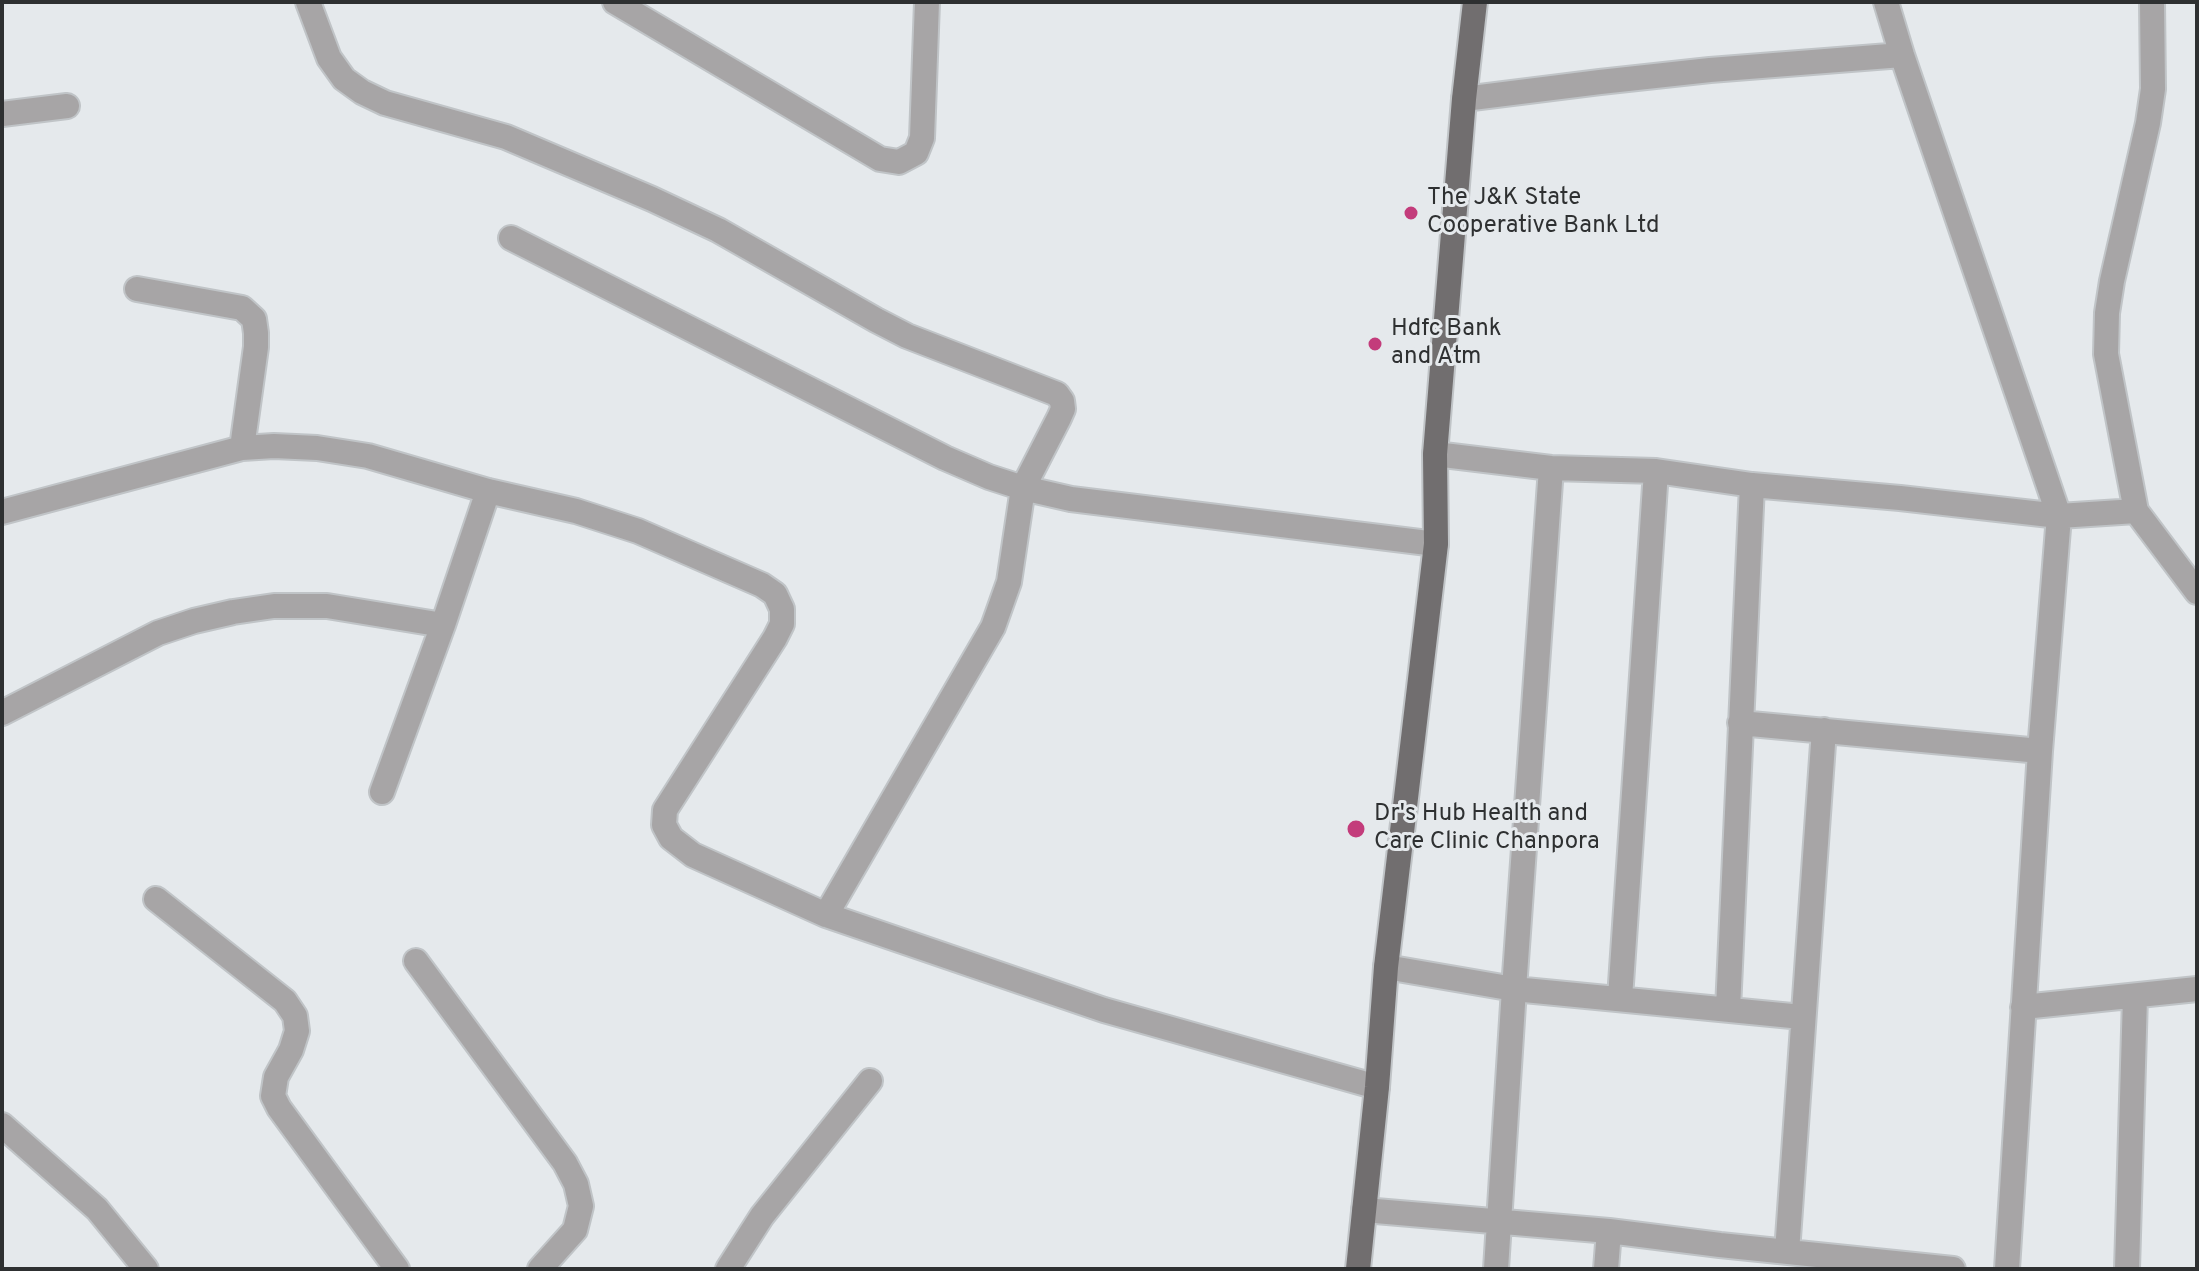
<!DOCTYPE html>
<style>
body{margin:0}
#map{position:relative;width:2199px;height:1271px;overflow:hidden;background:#e5e9ec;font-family:Overpass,sans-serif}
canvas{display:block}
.frame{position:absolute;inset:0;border:4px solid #2e3031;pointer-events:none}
</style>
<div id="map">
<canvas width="2199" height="1271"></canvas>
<div class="frame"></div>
</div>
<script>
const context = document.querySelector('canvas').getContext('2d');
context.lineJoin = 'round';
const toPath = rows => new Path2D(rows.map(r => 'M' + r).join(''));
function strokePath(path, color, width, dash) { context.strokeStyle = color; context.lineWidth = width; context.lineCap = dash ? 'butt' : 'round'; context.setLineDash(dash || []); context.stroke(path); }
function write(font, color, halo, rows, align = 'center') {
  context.font = font + ' Overpass,sans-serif'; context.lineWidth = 6; context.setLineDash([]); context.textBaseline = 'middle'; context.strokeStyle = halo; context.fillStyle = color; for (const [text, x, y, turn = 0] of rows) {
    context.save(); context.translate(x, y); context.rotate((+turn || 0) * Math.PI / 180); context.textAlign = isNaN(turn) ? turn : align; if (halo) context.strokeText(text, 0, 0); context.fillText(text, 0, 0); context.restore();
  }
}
const street = toPath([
 [308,2,329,58,344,79,362,92,385,103,506,137,652,199,718,230,876,320,907,336,1057,394,1062,401,1063,409,1059,418,1023,488,1009,582,993,627,826,915],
 [615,2,880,159,899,162,916,153,922,138,927,2],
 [1886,2,1902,55,2059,516,2040,751,2007,1269],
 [2152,2,2153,89,2148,123,2112,281,2107,313,2106,354,2136,511,2197,592],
 [1464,99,1600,82,1710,70,1902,55],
 [2,114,67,106],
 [511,238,945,458,989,477,1023,488,1071,499,1436,544],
 [137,289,242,308,254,319,256,333,256,347,242,448],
 [1435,454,1551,468,1656,471,1752,485,1900,498,2059,516,2136,511],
 [2,512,242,448,274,446,317,448,368,456,488,491,576,511,638,531,762,585,775,594,782,609,782,624,775,638,665,810,664,825,671,838,693,855,826,915,1104,1010,1377,1087],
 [2,713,158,633,194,621,233,612,274,606,327,606,443,625],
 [1740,723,2040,751],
 [382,792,443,625,488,491],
 [156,899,285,1001,295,1016,297,1031,291,1050,276,1077,273,1096,279,1108,397,1269],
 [416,961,565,1163,576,1184,581,1206,575,1230,540,1269],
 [1386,967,1514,989,1802,1017],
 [1620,998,1656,471],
 [2023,1007,2197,989],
 [1728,1009,1752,485],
 [2,1125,97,1209,146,1269],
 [1364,1210,1609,1231,1720,1245,1953,1269],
 [1787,1252,1824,730],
 [728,1269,762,1216,870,1081],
 [1496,1269,1514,989,1551,468],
 [1606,1269,1609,1231],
 [2127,1269,2135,997]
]);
const primary = toPath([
 [1358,1269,1377,1087,1386,967,1436,544,1435,454,1464,99,1475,2]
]);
strokePath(street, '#c0c4c7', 28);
strokePath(primary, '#c0c4c7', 28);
strokePath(street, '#a7a5a6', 24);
strokePath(primary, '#716e6f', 24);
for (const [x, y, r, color] of [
 [1411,213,8,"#c33c7b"],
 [1375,344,8,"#c33c7b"],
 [1356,829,10,"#c33c7b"]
]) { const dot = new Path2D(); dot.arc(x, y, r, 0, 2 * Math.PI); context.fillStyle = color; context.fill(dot); strokePath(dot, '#e5e9ec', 3); }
write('24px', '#2e3031', '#e5e9ec', [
 ["The J&K State",1427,199],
 ["Cooperative Bank Ltd",1427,227],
 ["Hdfc Bank",1391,330],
 ["and Atm",1391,358],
 ["Dr's Hub Health and",1374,815],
 ["Care Clinic Chanpora",1374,843]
], 'left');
</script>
